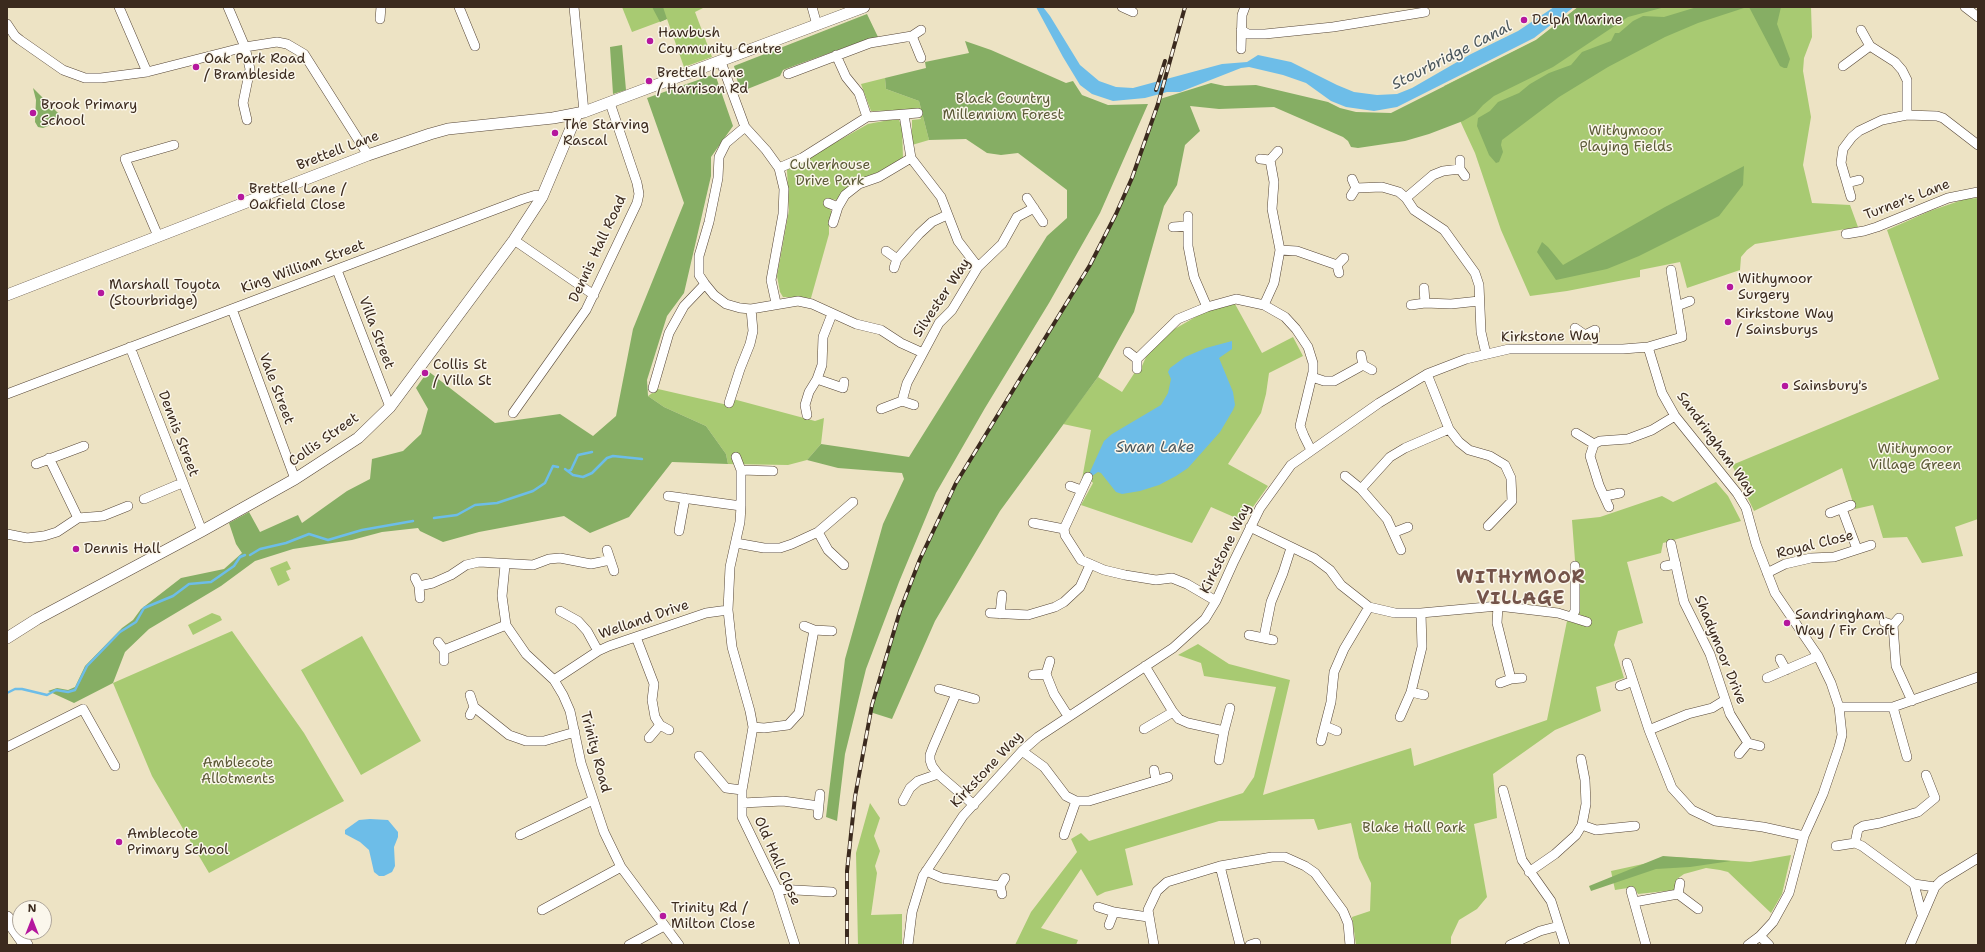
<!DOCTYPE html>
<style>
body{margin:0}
#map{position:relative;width:1985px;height:952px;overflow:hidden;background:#ede3c4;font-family:"Shantell Sans",sans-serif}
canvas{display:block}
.frame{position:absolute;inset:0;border:8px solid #3b2a1e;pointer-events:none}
.north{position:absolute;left:12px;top:900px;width:40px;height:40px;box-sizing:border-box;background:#fbf7ec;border:1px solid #aea59a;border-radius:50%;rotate:0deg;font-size:11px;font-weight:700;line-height:16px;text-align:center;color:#3b2a1e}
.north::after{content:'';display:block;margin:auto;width:14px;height:18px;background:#b5179e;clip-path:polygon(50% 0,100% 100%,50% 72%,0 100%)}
</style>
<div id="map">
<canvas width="1985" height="952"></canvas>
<div class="frame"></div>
<div class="north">N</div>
</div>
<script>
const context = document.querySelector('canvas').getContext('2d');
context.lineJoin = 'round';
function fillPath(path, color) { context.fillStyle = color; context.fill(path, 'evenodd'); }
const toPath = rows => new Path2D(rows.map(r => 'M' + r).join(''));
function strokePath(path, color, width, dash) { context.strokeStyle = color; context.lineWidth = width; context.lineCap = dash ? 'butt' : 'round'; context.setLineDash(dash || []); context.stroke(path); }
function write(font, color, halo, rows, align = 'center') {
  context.font = font + ' "Shantell Sans",sans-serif'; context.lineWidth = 3; context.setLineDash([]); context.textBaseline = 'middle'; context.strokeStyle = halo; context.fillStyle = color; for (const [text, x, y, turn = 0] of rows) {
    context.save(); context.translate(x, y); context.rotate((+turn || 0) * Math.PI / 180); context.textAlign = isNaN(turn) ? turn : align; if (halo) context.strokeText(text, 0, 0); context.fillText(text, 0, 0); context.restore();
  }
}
fillPath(toPath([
 [622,7,705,7,695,12,712,57,684,67,667,19,632,32],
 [1578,7,1811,7,1812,37,1804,58,1803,71,1811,117,1803,165,1812,203,1850,205,1858,227,1755,244,1747,250,1741,257,1740,270,1687,288,1680,262,1640,270,1640,277,1634,278,1567,291,1530,296,1501,230,1475,153,1444,86,1536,40],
 [885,78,886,89,919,101,929,140,912,145,912,120,921,119,917,110,871,111,861,84],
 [889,120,899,120,902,127,903,158,891,167,856,181,838,200,829,199,828,203,832,214,829,225,829,234,811,298,783,297,780,292,777,276,789,210,787,170,868,124],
 [1978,198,1978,519,1955,527,1963,556,1922,563,1907,537,1883,538,1873,505,1855,509,1842,468,1754,511,1732,465,1939,379,1887,230,1930,211,1965,199],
 [1235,304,1262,353,1293,337,1303,356,1269,373,1266,394,1261,413,1228,464,1268,486,1243,521,1211,507,1192,543,1081,505,1093,483,1088,477,1082,479,1091,430,1063,424,1098,377,1122,392,1137,369,1142,366,1146,357,1166,334,1204,312],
 [658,389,732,406,733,399,815,421,824,418,821,444,807,460,788,465,728,464,726,454,706,426,664,407,648,396],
 [1716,482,1728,496,1741,521,1663,543,1661,553,1627,562,1643,623,1618,631,1614,645,1624,678,1596,687,1601,711,1555,730,1493,774,1497,818,1474,824,1487,897,1477,909,1459,920,1451,937,1451,945,1356,945,1352,917,1370,911,1371,883,1359,858,1351,823,1318,830,1314,819,1219,821,1125,849,1133,885,1105,892,1097,896,1081,869,1041,928,1078,940,1076,945,1015,945,1031,912,1077,852,1071,839,1081,833,1089,841,1243,793,1254,777,1276,687,1204,676,1201,663,1178,655,1198,644,1229,664,1290,680,1263,795,1411,748,1414,766,1547,720,1567,621,1589,627,1591,620,1579,614,1572,520,1600,517,1662,496,1673,502],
 [287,561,291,569,286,571,290,580,278,586,270,568],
 [212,613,220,616,222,620,193,635,188,625],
 [232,631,304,733,344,801,209,873,152,776,113,683],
 [362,636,421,741,361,775,301,670],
 [870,803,880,818,874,836,880,851,875,866,877,873,871,915,902,914,902,945,858,945,856,853],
 [1791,855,1782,894,1771,913,1728,872,1720,870,1706,868,1684,874,1677,879,1675,890,1638,894,1634,887,1615,890,1611,871,1675,857,1750,862]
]), '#a8ca72');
fillPath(toPath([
 [652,7,663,7,667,19,660,22],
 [1578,7,1665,7,1628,17,1553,67,1494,96,1483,105,1475,114,1463,121,1429,134,1405,141,1358,148,1351,147,1348,141,1343,137,1274,107,1219,109,1190,106,1200,131,1185,145,1177,185,1164,206,1134,312,1098,377,1000,511,935,621,892,719,870,712,891,638,905,599,920,559,946,504,972,456,1100,249,1123,199,1160,99,1211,83,1225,86,1256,85,1328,102,1340,108,1356,112,1391,113,1536,40],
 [1697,7,1747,7,1698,23,1665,37,1608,67,1559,97,1502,140,1501,145,1503,152,1499,162,1496,163,1489,155,1477,126,1478,118,1490,111,1498,102,1519,93,1530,84,1549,73,1571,65,1582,52,1611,41,1615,33,1619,33,1633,21,1643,16,1664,17],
 [1749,7,1781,7,1777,24,1790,59,1787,68,1784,68,1780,66],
 [867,14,878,37,860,42,799,64,783,70,780,76,740,92,734,66],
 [965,41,991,50,1066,83,1073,81,1082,95,1108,105,1148,104,1100,213,1049,303,985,408,936,493,899,582,866,669,845,754,837,821,826,817,845,659,883,524,904,479,902,473,838,468,807,460,821,444,909,457,1047,236,1067,218,1067,190,1018,153,1001,155,987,153,966,139,929,140,919,101,886,89,885,78,926,68,925,62,969,53],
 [622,45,626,90,613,94,610,47],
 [715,74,733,126,711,157,711,176,684,293,667,316,647,380,648,396,664,407,706,426,726,454,728,464,672,462,629,517,590,533,564,516,479,532,443,542,420,531,418,528,382,532,352,540,293,549,255,561,221,586,149,629,125,652,113,683,74,703,48,691,57,688,68,690,75,687,85,666,122,628,133,620,141,609,181,578,224,569,242,553,236,544,229,523,249,512,260,532,298,515,302,523,347,491,370,479,372,459,403,451,421,434,428,409,416,388,428,371,495,423,560,414,593,436,616,416,633,329,684,203,647,98],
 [33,88,60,115,48,126,43,128,38,127,35,122,36,100],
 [1744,166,1743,185,1719,216,1639,256,1607,269,1556,280,1537,252,1542,242,1548,247,1563,265,1665,207],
 [1663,856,1731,861,1690,867,1656,869,1591,891,1589,886]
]), '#86ae64');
fillPath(toPath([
 [1036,7,1043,7,1050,16,1080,65,1099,81,1116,87,1133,88,1222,64,1247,62,1258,55,1291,62,1337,85,1354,92,1377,95,1397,94,1412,88,1471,54,1518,31,1554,7,1574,7,1534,38,1397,107,1374,111,1346,107,1331,101,1306,83,1283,75,1249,67,1241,68,1180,92,1167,92,1145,98,1113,101,1092,94,1080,85,1063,57],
 [1232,341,1232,349,1219,358,1233,392,1235,405,1233,410,1220,432,1188,468,1176,476,1159,485,1140,491,1122,494,1116,492,1101,473,1098,472,1092,476,1089,474,1104,441,1112,434,1161,405,1168,393,1171,379,1168,372,1170,368,1185,357,1206,348],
 [370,819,388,820,398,832,398,837,394,847,395,866,392,872,384,876,379,876,374,872,369,850,360,842,345,834,345,830,359,820]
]), '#6dbde8');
strokePath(toPath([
 [565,469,573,475,583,477,592,473,607,458,613,456,642,459],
 [568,471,571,470,578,455,592,452],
 [434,518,457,515,475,505,497,503,533,491,545,483,553,466,558,467],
 [250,555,260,549,286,543,309,534,328,540,362,530,413,521],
 [7,693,15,689,22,689,47,695,56,690,68,692,75,690,87,666,120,632,136,622,144,608,173,596,189,584,211,582,234,566,240,557,245,555]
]), '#6dbde8', 2.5);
const minor = toPath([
 [119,7,147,72],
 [228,7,245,47,250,69,243,103,247,120],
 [459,7,475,46],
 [574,7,584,112],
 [812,7,817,25],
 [1122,7,1133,12],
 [1965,7,1978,17],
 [380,19,381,7],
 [7,24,15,36,20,40,63,70,85,78,101,78,147,72,245,47,277,42,287,44,304,54,368,155],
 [1241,30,1248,34,1265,34,1333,27,1425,12],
 [1861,30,1870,46,1895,62,1902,70,1907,80,1907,115],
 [912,36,921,58],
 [1241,49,1242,15,1245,7],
 [836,55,846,77,859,93,867,117],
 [721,62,745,127,766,150,779,168,784,189,783,214,771,280,776,303],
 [1843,66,1870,46],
 [788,74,870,43,912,36,921,30],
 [904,115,911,158,941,197,958,241,978,267],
 [745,127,726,143,719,157,718,178,709,222,699,256,699,275,705,284,714,295,726,304,740,308,751,309,798,301,812,304,856,324,881,330,901,343,923,353],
 [1260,159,1270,160,1278,151],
 [1460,160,1460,169,1465,176],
 [779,168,802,158,867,117,918,113],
 [1847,183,1859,180],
 [1356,188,1382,187,1399,192,1406,198,1414,210,1444,230,1475,273,1479,285,1481,332,1486,354],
 [1351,196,1356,188,1352,179],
 [1851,197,1841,163,1843,149,1852,137,1859,131,1882,120,1907,115,1937,116,1943,118,1978,145],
 [1027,198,1043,222],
 [1406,198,1433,175,1443,171,1460,169],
 [828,203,838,207],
 [1188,216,1188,246,1194,277,1207,307],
 [833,223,838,207,845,195,859,184,879,177,911,158],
 [1173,227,1187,226],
 [1846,234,1864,231,1877,227,1948,198,1978,192],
 [158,236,125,159,174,145],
 [514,240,594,295],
 [1280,250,1297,251,1337,265],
 [886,251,897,259],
 [894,268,897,259,919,234,932,222,947,215],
 [337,270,390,407],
 [1339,273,1337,265,1344,258],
 [1424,288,1425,303],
 [1264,305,1274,283,1280,250,1272,209,1274,182,1270,160],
 [1411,305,1425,303,1451,304,1479,301],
 [1677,306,1690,301],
 [232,309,295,479],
 [1575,328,1585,335,1595,330],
 [130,347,202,531],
 [1648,347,1662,393,1675,416,1737,493,1746,508,1756,544,1775,593,1818,656,1831,683,1839,707,1842,735,1839,747,1823,794,1804,836,1789,893,1773,922,1760,936,1748,945],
 [1128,352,1137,359],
 [1361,355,1363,365,1372,370],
 [1137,369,1137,359,1178,319,1207,307,1236,299,1264,305,1285,317,1296,329,1308,347,1313,363,1313,372,1300,426,1304,436,1311,450],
 [1427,374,1449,429,1459,442,1469,450,1490,456,1505,465,1511,478,1512,501,1488,526],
 [1312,377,1324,381,1334,381,1363,365],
 [817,379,843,388,844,382],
 [653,388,669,333,684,306,705,284],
 [7,394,523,199,536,195,542,197],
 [902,401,914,405],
 [729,403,740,369,750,344,753,331,751,309],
 [881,409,902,401,907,383,939,323,952,310,978,267,1002,244,1017,217,1034,208],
 [513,413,586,310,637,203,639,194,637,183,610,103],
 [807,415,805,405,809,392,817,379,822,365,823,337,832,314],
 [1576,433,1594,444,1600,441,1628,439,1652,430,1675,416],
 [1594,444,1590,456,1599,485,1609,507],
 [736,457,741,470,741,506,740,522,730,567,728,610,732,647,750,711,753,727,742,790,742,817,777,889,795,945],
 [49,458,78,518],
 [36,464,84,446],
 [741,470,773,471],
 [1345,476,1361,489,1387,519,1401,550],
 [1088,477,1064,529,1065,535,1081,560,1104,570,1125,575,1156,580,1172,578,1187,584,1216,601],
 [1070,486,1081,490],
 [1361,489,1390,457,1405,448,1449,429],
 [668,496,741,506],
 [1605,496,1620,493],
 [144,499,182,483],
 [1842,509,1857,549],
 [1830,513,1851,505],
 [1033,523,1064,529],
 [1250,527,1314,558,1330,570,1341,585,1369,607,1395,613,1421,613,1498,606,1558,613,1587,622],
 [679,531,685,498],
 [818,532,828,550,844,565],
 [1395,532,1408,527],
 [7,534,27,538,44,536,57,532,78,518,103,516,128,506],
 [736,543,764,548,780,548,792,544,818,532,853,502],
 [1671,544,1684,602,1710,654,1730,714,1748,743],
 [607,550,614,571],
 [505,565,502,596,506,625,526,654,554,680,563,695,570,711,581,763,604,832,621,867,679,945],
 [1665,566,1676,564],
 [1767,573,1785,564,1811,558,1834,557,1871,545],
 [415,578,419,586,420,598],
 [419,586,433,583,451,575,466,565,479,562,533,565,549,559,560,558,591,564,610,560],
 [1498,606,1497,623,1511,679],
 [560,611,578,621,587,631,598,651],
 [990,613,1028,615,1055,607,1064,602,1080,587,1090,565],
 [1000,614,1002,595],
 [1572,616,1575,611,1575,566],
 [1884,622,1893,625,1899,618],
 [1893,625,1896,666,1912,701],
 [804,626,814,630,832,631],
 [1249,635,1273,640],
 [636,637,654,684,652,700,655,717,660,725,669,730],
 [1264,637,1271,602,1283,573,1291,548],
 [438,642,444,650,444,661],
 [444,650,506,625],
 [1780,659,1786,670],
 [1627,663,1649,730,1672,788,1692,810,1715,821,1763,827,1804,836],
 [1145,666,1173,712,1179,719,1188,723,1224,731],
 [1046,674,1054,694,1068,716],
 [1033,675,1046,674,1050,661],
 [1767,678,1818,656],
 [554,680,598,651,609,646,706,613,728,610],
 [1500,683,1511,679,1522,678],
 [1620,686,1633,681],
 [939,689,975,699],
 [1411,692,1424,695],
 [956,694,933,747,930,755,930,760,932,766,938,774,974,805],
 [474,707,509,735,526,741,544,741,575,732],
 [1839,707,1893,707,1978,677],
 [1893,707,1907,757],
 [470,715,474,707,470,695],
 [1400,717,1411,692,1422,647,1421,613],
 [1325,726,1337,731],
 [753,727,764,728,788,725,799,713,814,630],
 [1144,729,1173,712],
 [1649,730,1688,714,1712,708,1725,700],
 [649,738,660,725],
 [1321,741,1331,702,1334,672,1344,649,1369,607],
 [7,747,83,709,115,766],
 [1022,751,1044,767,1066,796,1076,801,1089,801,1168,777],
 [1739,754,1748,743,1760,746],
 [699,756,726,788,742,790],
 [1219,760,1224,731,1230,708],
 [1154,770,1156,780],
 [1503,790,1522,860,1551,901,1565,945],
 [903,801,910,788,918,781,938,774],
 [742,803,783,801,819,806],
 [818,815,820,794],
 [1582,825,1596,830,1635,826],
 [520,835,593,800],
 [1064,835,1076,801],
 [1855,843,1858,829,1863,826,1880,823,1918,812,1935,798,1926,775],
 [1836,846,1855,843,1862,846,1914,884,1935,887],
 [1220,866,1240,945],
 [926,871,942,878,1000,886],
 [1529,872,1555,854,1576,835,1582,825,1586,804,1585,780,1581,759],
 [1914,884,1922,915],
 [777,889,832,892],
 [1631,891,1646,945],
 [1002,894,1000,886,1005,878],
 [1678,894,1680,883],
 [1634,902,1678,894,1698,909],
 [1098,907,1114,912,1148,917],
 [542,910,621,867],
 [1109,925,1114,912],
 [1760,936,1769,945],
 [629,945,664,926],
 [908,945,912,912,923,876,963,816,1022,751,1038,737,1173,648,1205,619,1216,601,1234,561,1260,508,1291,465,1379,403,1427,374,1466,359,1509,349,1623,349,1648,347,1682,337,1671,270],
 [1154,945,1148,910,1157,891,1167,882,1220,866,1272,857,1285,857,1305,866,1315,873,1343,911,1348,923,1350,945],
 [1250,945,1256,943],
 [1510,945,1540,931,1559,926],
 [1910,945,1935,887,1942,880,1978,858]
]);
const major = toPath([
 [7,295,368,155,430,134,448,129,553,118,584,112,864,7],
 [7,638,37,619,202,531,295,479,358,438,390,407,514,240,542,197,577,114]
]);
const highway = toPath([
 [7,918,26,945]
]);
strokePath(minor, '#564637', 10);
strokePath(major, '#564637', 12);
strokePath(highway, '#564637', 14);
strokePath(minor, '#fff', 9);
strokePath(major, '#fff', 11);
strokePath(highway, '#fff', 13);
const rail = toPath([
 [1156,90,1165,61],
 [847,945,847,871,855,797,872,705,900,611,920,559,956,483,1090,265,1116,214,1132,178,1158,104,1185,7]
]);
strokePath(rail, '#3b2a1e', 4);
strokePath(rail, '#fbf7ec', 2.5, [8]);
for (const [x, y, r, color] of [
 [1524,20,4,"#b5179e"],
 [650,41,4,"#b5179e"],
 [196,67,4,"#b5179e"],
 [649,81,4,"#b5179e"],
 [33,113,4,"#b5179e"],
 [555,133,4,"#b5179e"],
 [241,197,4,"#b5179e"],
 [1730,287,4,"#b5179e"],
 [101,293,4,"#b5179e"],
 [1728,322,4,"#b5179e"],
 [425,373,4,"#b5179e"],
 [1785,386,4,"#b5179e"],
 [76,549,4,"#b5179e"],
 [1787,623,4,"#b5179e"],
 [119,842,4,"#b5179e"],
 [663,916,4,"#b5179e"]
]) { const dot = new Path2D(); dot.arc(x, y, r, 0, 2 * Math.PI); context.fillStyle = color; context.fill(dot); strokePath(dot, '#fbf7ec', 1.5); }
write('14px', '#3b2a1e', '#fbf7ec', [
 ["Delph Marine",1532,20],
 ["Hawbush",658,33],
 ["Community Centre",658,49],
 ["Oak Park Road",204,59],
 ["/ Brambleside",204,75],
 ["Brettell Lane",657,73],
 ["/ Harrison Rd",657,89],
 ["Brook Primary",41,105],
 ["School",41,121],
 ["The Starving",563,125],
 ["Rascal",563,141],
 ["Brettell Lane /",249,189],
 ["Oakfield Close",249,205],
 ["Withymoor",1738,279],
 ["Surgery",1738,295],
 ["Marshall Toyota",109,285],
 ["(Stourbridge)",109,301],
 ["Kirkstone Way",1736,314],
 ["/ Sainsburys",1736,330],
 ["Collis St",433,365],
 ["/ Villa St",433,381],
 ["Sainsbury's",1793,386],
 ["Dennis Hall",84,549],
 ["Sandringham",1795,615],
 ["Way / Fir Croft",1795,631],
 ["Amblecote",127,834],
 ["Primary School",127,850],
 ["Trinity Rd /",671,908],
 ["Milton Close",671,924]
], 'left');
write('14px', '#5c5a37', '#fbf7ec', [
 ["Black Country",1003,99],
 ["Millennium Forest",1003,115],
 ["Withymoor",1626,131],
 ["Playing Fields",1626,147],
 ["Culverhouse",830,165],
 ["Drive Park",830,181],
 ["Withymoor",1915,449],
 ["Village Green",1915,465],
 ["Amblecote",238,763],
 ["Allotments",238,779],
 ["Blake Hall Park",1414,828]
]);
write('14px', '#3b2a1e', '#fbf7ec', [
 ["Brettell Lane",338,151,-21],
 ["Turner's Lane",1907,200,-21],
 ["Dennis Hall Road",598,249,-65],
 ["King William Street",303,267,-20],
 ["Silvester Way",942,298,-56],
 ["Villa Street",376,333,69],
 ["Kirkstone Way",1550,337,-1],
 ["Vale Street",276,389,69],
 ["Dennis Street",178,434,69],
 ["Collis Street",324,440,-35],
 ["Sandringham Way",1716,444,54],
 ["Royal Close",1815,545,-14],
 ["Kirkstone Way",1226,549,-64],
 ["Welland Drive",644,620,-19],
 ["Shadymoor Drive",1720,650,68],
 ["Trinity Road",595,752,75],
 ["Kirkstone Way",987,770,-47],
 ["Old Hall Close",777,861,66]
]);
write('italic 15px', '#4a565b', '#fbf7ec', [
 ["Stourbridge Canal",1452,56,-27],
 ["Swan Lake",1155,448]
]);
context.letterSpacing = '1px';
write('bold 18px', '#74544a', '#fbf7ec', [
 ["WITHYMOOR",1521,578],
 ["VILLAGE",1521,599]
]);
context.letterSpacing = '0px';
</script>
